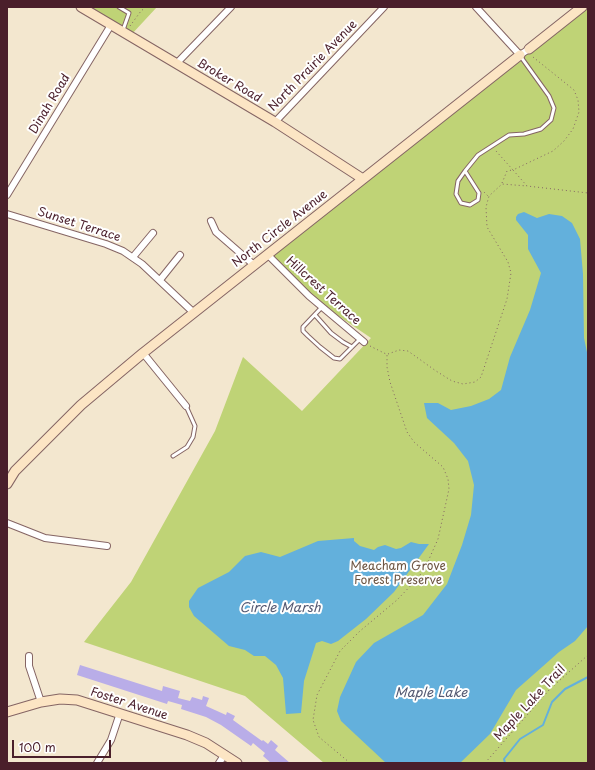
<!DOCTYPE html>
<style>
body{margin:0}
#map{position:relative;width:595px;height:770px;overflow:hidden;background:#f3e7cf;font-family:"Playpen Sans",sans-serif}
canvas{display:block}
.frame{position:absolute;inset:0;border:8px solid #4a1f2b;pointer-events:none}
.scale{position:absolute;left:12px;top:740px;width:99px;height:18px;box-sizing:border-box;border:2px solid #4a1f2b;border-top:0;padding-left:5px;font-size:12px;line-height:14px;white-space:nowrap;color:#4a1f2b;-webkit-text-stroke:3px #fff;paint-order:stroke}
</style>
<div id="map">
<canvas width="595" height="770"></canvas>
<div class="frame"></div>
<div class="scale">100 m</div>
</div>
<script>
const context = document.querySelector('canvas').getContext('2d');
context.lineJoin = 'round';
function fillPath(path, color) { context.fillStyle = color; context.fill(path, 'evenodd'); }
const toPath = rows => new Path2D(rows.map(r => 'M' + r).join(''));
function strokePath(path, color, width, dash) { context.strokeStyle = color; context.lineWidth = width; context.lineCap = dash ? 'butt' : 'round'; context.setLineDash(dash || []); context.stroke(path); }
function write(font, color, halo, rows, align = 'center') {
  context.font = font + ' "Playpen Sans",sans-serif'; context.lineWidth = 4; context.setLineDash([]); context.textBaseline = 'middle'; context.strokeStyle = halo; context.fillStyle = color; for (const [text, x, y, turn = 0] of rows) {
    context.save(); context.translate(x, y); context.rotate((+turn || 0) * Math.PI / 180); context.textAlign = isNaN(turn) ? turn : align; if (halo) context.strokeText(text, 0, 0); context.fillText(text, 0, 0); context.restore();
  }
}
fillPath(toPath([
 [85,7,157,7,131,35],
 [582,7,588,7,588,763,324,763,245,696,84,642,131,582,215,431,243,357,302,411,371,338,309,296,268,255]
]), '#bfd376');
fillPath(toPath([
 [524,212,537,218,549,214,562,216,572,223,580,239,583,274,584,338,588,357,588,626,575,641,559,652,516,690,490,734,460,763,386,763,341,721,337,711,340,697,356,662,374,643,423,615,447,584,462,545,471,515,474,485,468,461,454,443,427,418,424,403,438,403,451,410,471,406,489,399,501,390,510,357,530,310,541,273,528,249,528,235,516,220,516,217,518,214],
 [354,538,354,541,360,546,374,550,378,547,385,545,396,549,401,548,411,542,419,544,429,544,394,592,366,619,338,641,331,644,322,641,316,643,304,681,301,713,286,714,283,678,276,665,265,656,254,656,245,650,229,646,194,616,189,607,189,601,198,588,229,572,245,556,261,552,280,557,318,541]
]), '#63b0dc');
strokePath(toPath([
 [505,763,504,759,520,739,543,725,552,702,565,689,588,677]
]), '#63b0dc', 2);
fillPath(toPath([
 [80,665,162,691,163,686,180,691,178,698,190,701,192,697,202,700,203,696,209,698,206,706,226,715,227,712,235,716,233,720,262,741,263,740,268,744,271,740,278,746,275,750,290,763,271,763,263,756,265,753,253,743,251,746,221,725,206,717,181,709,182,705,168,701,167,704,77,675]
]), '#b9ade8');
const lane = toPath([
 [119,7,129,13,123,30],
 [465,171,479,193,478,200,470,205,461,203,456,194,458,181,465,171,478,155,509,135,524,134,541,129,551,120,554,108,549,96,521,57],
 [322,307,303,327,303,331,308,336,320,347,334,358,340,359,360,339],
 [315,315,331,333,343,342,352,347],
 [173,456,187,447,193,437,195,426,186,406]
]);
const street = toPath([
 [476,7,520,55,529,49],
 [176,64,231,7],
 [275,122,384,7],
 [7,195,111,25],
 [7,214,106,244,123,251,142,264,194,313],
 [211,221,216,232,254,265],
 [268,255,309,296,364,342],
 [133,257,153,233],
 [160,280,180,255],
 [143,353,186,406],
 [7,523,45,538,107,546],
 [29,656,29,666,41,702],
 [97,763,111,740,120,713],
 [219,763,225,754]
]);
const secondary = toPath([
 [81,7,275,122,363,179],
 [529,49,582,7],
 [7,484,15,471,81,405,143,353,520,55],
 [7,712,41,702,60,699,77,700,187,735,206,743,237,763]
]);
strokePath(lane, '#856564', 5);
strokePath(street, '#856564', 8);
strokePath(secondary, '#856564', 11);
strokePath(toPath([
 [130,26,141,11,146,7],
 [533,57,574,90,578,100,579,112,573,129,564,141,553,151,513,170,527,186,588,193],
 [496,151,513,170],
 [502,183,507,171,512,170],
 [484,192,489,197],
 [370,346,386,354],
 [388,354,399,350,408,351,436,371,452,381,463,384,475,382,481,377,507,299,511,273,508,262,487,227,486,207,489,196,502,184,527,186],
 [350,763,319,737,313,720,317,695,340,651,360,631,397,600,418,578,426,566,438,539,449,489,448,479,443,467,414,442,407,432,390,382,387,367,387,354],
 [485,763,550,689,588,655]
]), '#856564', 1, [1, 3]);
strokePath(lane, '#fff', 3);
strokePath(street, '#fff', 6);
strokePath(secondary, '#fce5c4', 9);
write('12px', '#4a1f2b', '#fff', [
 ["North Prairie Avenue",313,66,-46],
 ["Broker Road",229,81,31],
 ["Dinah Road",50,104,-59],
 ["Sunset Terrace",79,225,18],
 ["North Circle Avenue",280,229,-38],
 ["Hillcrest Terrace",323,291,42],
 ["Maple Lake Trail",530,703,-47],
 ["Foster Avenue",129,704,18]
]);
write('12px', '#6d5542', '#fff', [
 ["Meacham Grove",398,567],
 ["Forest Preserve",398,581]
]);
write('italic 13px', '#545972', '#fff', [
 ["Circle Marsh",280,608],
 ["Maple Lake",431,693]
]);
</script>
